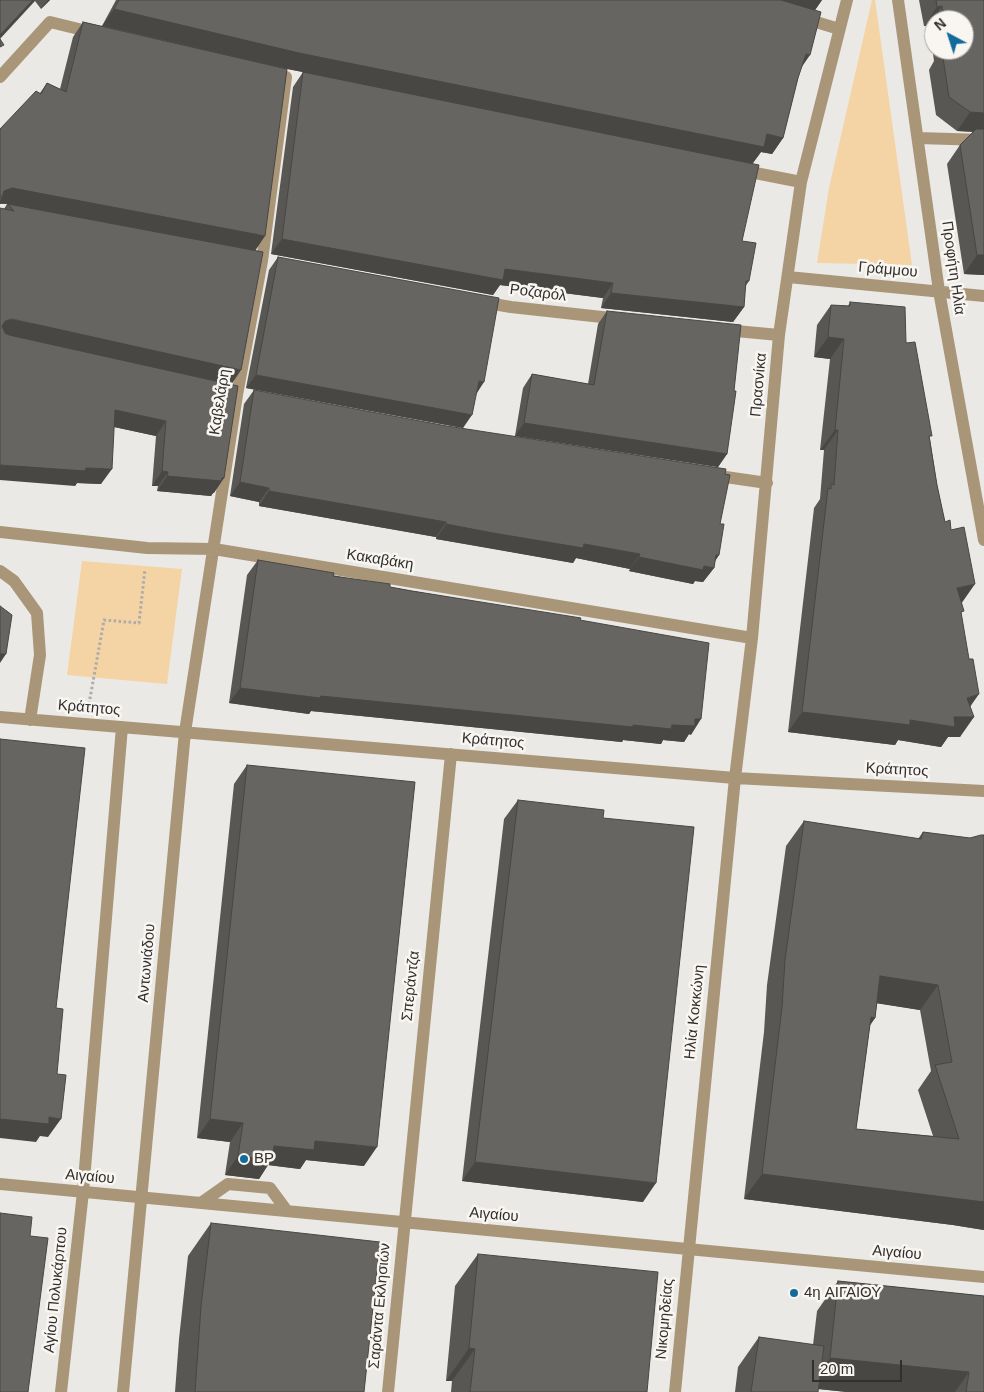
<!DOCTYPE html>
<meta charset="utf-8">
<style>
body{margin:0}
#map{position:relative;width:984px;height:1392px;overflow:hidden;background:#ebe9e5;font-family:Arial,sans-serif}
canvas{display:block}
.north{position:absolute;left:924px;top:10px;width:50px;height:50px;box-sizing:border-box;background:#f9f6f2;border:1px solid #a9a7a4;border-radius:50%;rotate:320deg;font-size:14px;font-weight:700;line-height:20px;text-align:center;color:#31302f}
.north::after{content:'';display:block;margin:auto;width:18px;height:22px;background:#126b9b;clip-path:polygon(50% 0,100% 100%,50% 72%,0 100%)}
.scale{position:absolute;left:812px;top:1360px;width:90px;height:22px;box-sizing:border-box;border:2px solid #31302f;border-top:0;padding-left:6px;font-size:15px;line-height:18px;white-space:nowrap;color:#31302f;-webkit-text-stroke:4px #f9f6f2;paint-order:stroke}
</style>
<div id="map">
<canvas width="984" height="1392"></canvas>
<div class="north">N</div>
<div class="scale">20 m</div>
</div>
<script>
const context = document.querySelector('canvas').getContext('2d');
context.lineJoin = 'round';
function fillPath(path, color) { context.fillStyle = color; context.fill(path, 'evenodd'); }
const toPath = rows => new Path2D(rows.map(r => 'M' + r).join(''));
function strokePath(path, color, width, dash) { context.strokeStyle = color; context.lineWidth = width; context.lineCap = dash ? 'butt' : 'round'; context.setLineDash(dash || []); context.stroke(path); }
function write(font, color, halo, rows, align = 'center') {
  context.font = font + ' Arial,sans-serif'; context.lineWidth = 5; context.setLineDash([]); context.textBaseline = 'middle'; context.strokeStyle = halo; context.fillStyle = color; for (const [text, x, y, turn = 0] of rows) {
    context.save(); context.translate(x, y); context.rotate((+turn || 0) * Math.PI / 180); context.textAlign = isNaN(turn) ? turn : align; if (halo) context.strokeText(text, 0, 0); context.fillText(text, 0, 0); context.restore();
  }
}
fillPath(toPath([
 [872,0,875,0,912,265,817,263,829,188],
 [82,561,182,569,167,684,67,675]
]), '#f4d3a4');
strokePath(toPath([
 [89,704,104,620,139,623,145,569]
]), '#aeaca9', 3, [2.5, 2.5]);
strokePath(toPath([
 [898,0,939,291,984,540],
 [803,18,839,29],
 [0,77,50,22,95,33],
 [918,138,984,140],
 [740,170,801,182],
 [788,277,984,296],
 [481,302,511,307,620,319],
 [725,330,779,335],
 [712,475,767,483],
 [0,532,147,548,214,549,752,638],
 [0,571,14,581,37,613,40,655,30,720],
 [0,717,735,778,984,791],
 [0,1184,984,1277],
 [201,1203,228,1184,270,1188,287,1211],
 [61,1392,83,1192,122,727],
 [123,1392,185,732,237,395,262,261,286,77],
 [388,1392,451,754],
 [675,1392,735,778,752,638,779,335,801,182,847,0]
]), '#a99679', 12);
fillPath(toPath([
 [0,0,50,0,41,9,35,1,0,39],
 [116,0,822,0,815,10,783,138,772,154,761,152,753,163,742,241,749,281,745,287,744,307,733,322,601,308,603,298,500,285,493,295,271,254,293,87,303,72,287,69,231,385,214,493,213,493,211,496,157,491,158,486,152,486,156,436,114,427,101,484,77,483,75,486,4,209,7,204,0,204,0,129,40,93,47,83,60,89,73,37,83,22,229,55,102,26],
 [919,0,984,0,984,275,964,274,947,164,960,145,973,132,957,131,936,115,929,70,934,61,929,25,924,26],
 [934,20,964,20,964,50,934,50],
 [278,257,476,394,463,428,246,388,269,270],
 [850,302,906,343,930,439,937,485,962,603,961,615,970,707,960,737,948,737,941,747,898,740,895,745,788,732,814,508,820,499,824,450,820,450,830,359,814,357,817,325,831,305,848,306],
 [607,311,734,391,727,454,718,467,515,436,523,388,532,374,588,384,598,324],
 [254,390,720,524,719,555,715,561,714,568,703,582,695,581,693,584,629,571,630,569,576,558,573,563,483,547,436,539,436,537,259,506,259,502,230,496,244,404],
 [258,560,390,587,580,620,691,735,689,734,684,742,663,740,661,744,623,740,622,742,311,711,309,714,229,703,247,575],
 [247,765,364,1166,306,1160,300,1169,268,1165,259,1179,225,1175,230,1142,197,1138,234,784],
 [518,800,603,818,643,1202,462,1181,504,819],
 [804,821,918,839,923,832,970,838,984,835,984,1230,953,1225,744,1199,764,1032,767,985,786,846],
 [877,1003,920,1010,931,1071,918,1090,933,1136,856,1129,870,1025,875,1018],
 [211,1223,364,1392,175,1392,179,1339,188,1256],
 [478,1254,647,1392,451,1392,452,1381,446,1381,455,1286],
 [838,1281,984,1296,984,1392,847,1392,818,1389,818,1392,735,1392,738,1367,759,1337,813,1345,817,1311]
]), '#595753');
fillPath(toPath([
 [33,0,35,0,0,38,0,35],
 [48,0,50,0,41,9],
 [771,0,822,0,813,13],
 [942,6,929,25,924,26,937,7],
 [114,9,767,134,783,138,772,154,761,152,752,164,288,69,102,26],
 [806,54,810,55,799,71],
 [970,112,984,113,984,132,957,131],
 [12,188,265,236,255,251,2,203,0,204,0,201,2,198,4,191],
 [282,239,505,269,613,283,603,298,500,285,493,295,271,254],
 [977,255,984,255,984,275,964,274],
 [611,293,744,307,733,322,601,308],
 [12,319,241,370,231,385,2,334,0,328,5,321],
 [828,337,844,339,830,359,814,357],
 [256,375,472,415,463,428,246,388],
 [479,381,484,382,475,396],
 [115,410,166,421,156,436,105,425],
 [524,423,727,454,718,467,515,436],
 [835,430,838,430,824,450,820,450],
 [0,465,86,468,112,469,101,484,77,483,75,486,0,480],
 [162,471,168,472,158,486,152,486],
 [167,476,222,478,224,478,214,493,213,493,211,496,157,491],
 [240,482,269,488,259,502,230,496],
 [269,491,446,522,436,537,259,506],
 [446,524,584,544,640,554,630,569,576,558,573,563,436,539],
 [716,555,719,555,711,567,714,568,703,582,695,581,693,584,629,571,639,557,704,566],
 [975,584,961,604,957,588],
 [0,654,6,654,0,663],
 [240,688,633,725,672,725,695,719,701,719,691,735,689,734,684,742,663,740,661,744,623,740,622,742,311,711,309,714,229,703],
 [979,694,965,714,974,717,960,737,948,737,941,747,898,740,895,745,788,732,802,712,910,720,967,698],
 [880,976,938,985,920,1010,862,1001],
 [871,1017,875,1018,858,1043],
 [49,1117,61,1119,48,1137,40,1136,36,1142,0,1138,0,1119],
 [210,1119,243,1123,230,1142,197,1138],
 [315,1141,377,1147,364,1166,306,1160,300,1169,268,1165,259,1179,225,1175,238,1156,274,1146],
 [475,1162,656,1183,643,1202,462,1181],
 [762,1174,984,1202,984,1230,953,1225,744,1199],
 [469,1348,475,1349,452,1381,446,1381],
 [830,1358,969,1372,955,1392,847,1392,809,1388]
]), '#484744');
const building = toPath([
 [0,0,33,0,0,35,0,0],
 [119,0,781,0,821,12,810,55,806,54,798,78,783,138,767,134,764,147,299,53,114,9,119,0],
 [936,0,984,0,984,113,970,112,949,97,942,51,943,50,964,50,964,20,944,20,942,6,937,7,936,0],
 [83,22,287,69,265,236,12,188,4,191,2,198,0,195,0,129,36,91,41,94,47,83,66,92,83,22],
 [0,39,4,45,0,47,0,39],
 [303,72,759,165,742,241,756,243,749,281,746,281,744,307,611,293,613,283,505,269,503,280,282,239,303,72],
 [976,129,984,129,984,255,977,255,960,145,976,129],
 [8,204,263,252,241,370,12,319,5,321,2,326,5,333,9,335,238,386,224,478,222,478,221,481,167,476,168,472,162,471,166,421,115,410,112,469,86,468,85,471,0,465,0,208,14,211,8,204],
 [278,257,499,298,484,382,479,381,472,415,256,375,278,257],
 [850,302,905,307,906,343,915,342,932,436,929,436,937,485,945,522,950,520,951,530,964,527,975,584,957,588,964,611,961,612,969,659,973,659,979,694,967,698,974,717,954,717,955,727,910,720,910,725,802,712,828,488,831,489,831,484,834,485,838,430,835,430,844,339,828,337,831,305,850,306,850,302],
 [607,311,741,325,734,391,736,391,727,454,524,423,532,374,594,385,607,311],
 [254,390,447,426,726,469,725,474,730,475,720,524,724,524,719,555,716,555,714,568,704,566,703,570,639,557,640,554,584,544,583,548,493,533,446,524,446,522,269,491,269,488,240,482,254,390],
 [258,560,334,573,333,576,390,584,390,587,412,591,581,618,580,620,709,643,701,719,695,719,695,726,672,725,671,729,633,725,633,727,321,696,320,698,240,688,258,560],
 [0,606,12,615,6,654,0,654,0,606],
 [0,739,85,748,56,1008,63,1009,57,1074,66,1075,61,1119,49,1117,49,1124,0,1119,0,739],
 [247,765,415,782,377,1147,315,1141,314,1150,274,1146,272,1160,238,1156,243,1123,210,1119,247,765],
 [518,800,604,810,603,818,694,827,656,1183,475,1162,518,800],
 [804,821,921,839,923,832,970,838,981,835,984,835,984,1202,762,1174,782,1007,785,960,804,821],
 [880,976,938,985,952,1062,935,1065,959,1139,856,1129,871,1017,875,1018,880,976],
 [0,1213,32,1217,30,1236,48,1238,28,1392,0,1392,0,1213],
 [211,1223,380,1242,364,1392,195,1392,201,1306,211,1223],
 [478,1254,658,1272,647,1392,470,1392,475,1349,469,1348,478,1254],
 [838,1281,984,1296,984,1392,966,1392,969,1372,830,1358,838,1281],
 [759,1337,824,1346,818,1392,751,1392,759,1337]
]);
fillPath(building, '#676561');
strokePath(building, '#484744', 1);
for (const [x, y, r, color] of [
 [244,1159,5,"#126b9b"],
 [794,1293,5,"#126b9b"]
]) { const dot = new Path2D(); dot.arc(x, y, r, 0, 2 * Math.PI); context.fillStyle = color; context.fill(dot); strokePath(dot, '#f9f6f2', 2); }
write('15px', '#31302f', '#f9f6f2', [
 ["Προφήτη Ηλία",953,268,82],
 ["Γράμμου",888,270,5],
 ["Ροζαρόλ",538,293,7],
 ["Πρασνίκα",759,385,-85],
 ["Καβελάρη",220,402,-81],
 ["Κακαβάκη",380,560,9],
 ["Κράτητος",89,708,5],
 ["Κράτητος",493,741,5],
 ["Κράτητος",897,770,3],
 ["Αντωνιάδου",147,963,-85],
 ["Σπεράντζα",411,986,-84],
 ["Ηλία Κοκκώνη",695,1012,-84],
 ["Αιγαίου",90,1177,5],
 ["Αιγαίου",494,1215,5],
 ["Αιγαίου",897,1253,5],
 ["Αγίου Πολυκάρπου",56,1290,-84],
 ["Σαράντα Εκλησιών",380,1306,-85],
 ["Νικομηδείας",665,1319,-85]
]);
write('15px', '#31302f', '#f9f6f2', [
 ["BP",254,1159],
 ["4η ΑΙΓΑΙΟΥ",804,1293]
], 'left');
</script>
